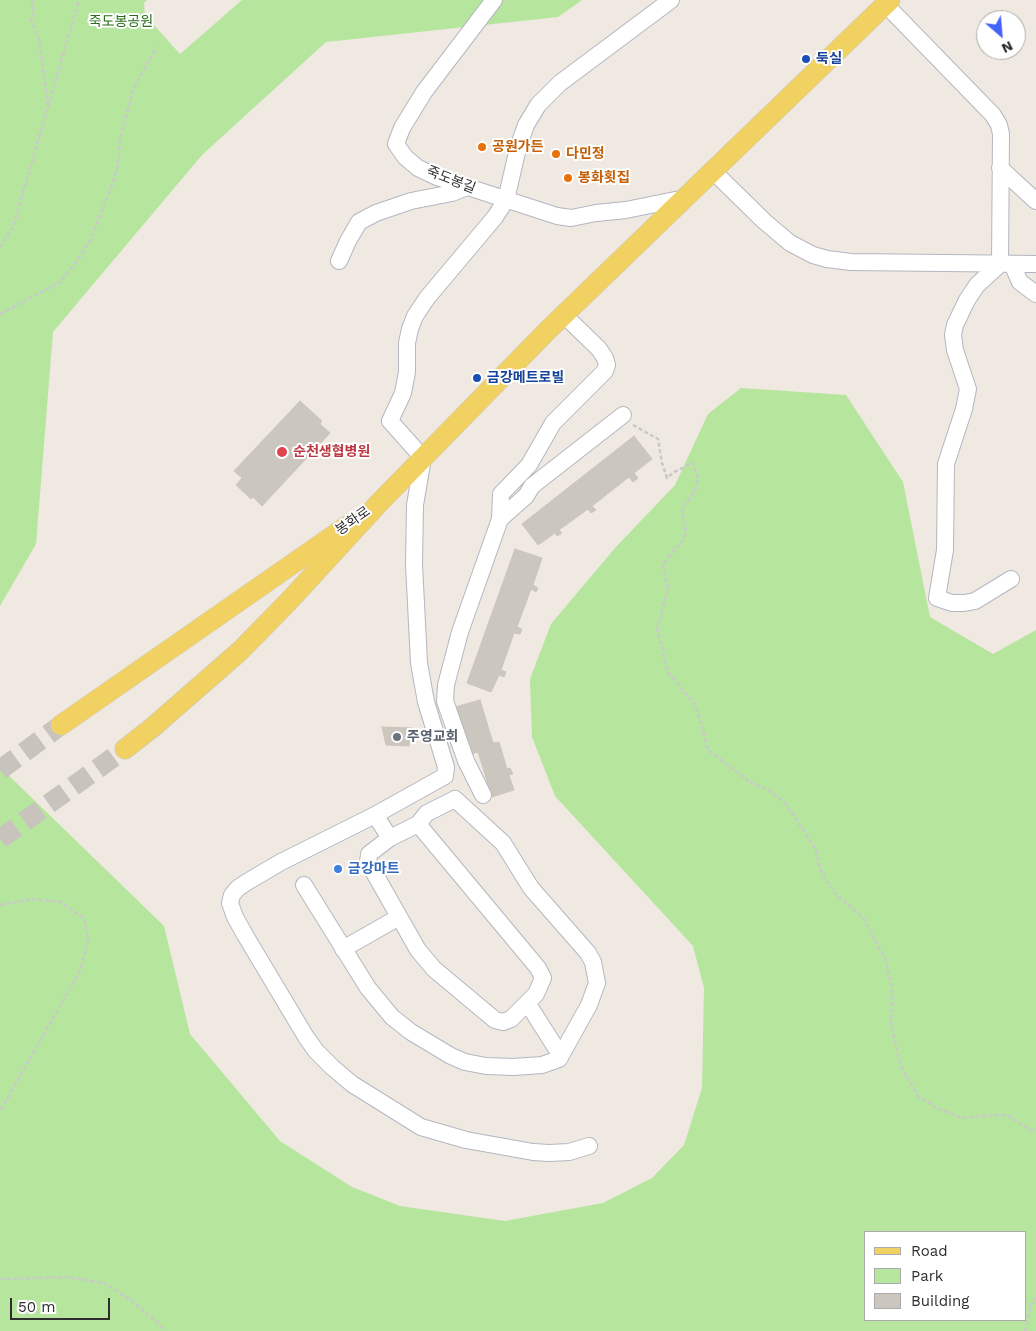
<!DOCTYPE html>
<meta charset="utf-8">
<style>
body{margin:0}
#map{position:relative;width:1036px;height:1331px;overflow:hidden;background:#efe9e1;font-family:"Work Sans",sans-serif}
canvas{display:block}
.legend{position:absolute;left:864px;top:1231px;width:162px;height:90px;box-sizing:border-box;background:#fff;border:1px solid #ababab;margin:0;padding:6px 9px;list-style:none;font-size:15px;color:#2e2e2e}
.legend li{display:flex;align-items:center;gap:10px;height:25px}
.legend b{width:25px;border:1px solid #ababab}
.north{position:absolute;left:976px;top:10px;width:50px;height:50px;box-sizing:border-box;background:#fff;border:1px solid #ababab;border-radius:50%;rotate:153deg;font-size:14px;font-weight:700;line-height:20px;text-align:center;color:#2e2e2e}
.north::after{content:'';display:block;margin:auto;width:18px;height:22px;background:#4264fb;clip-path:polygon(50% 0,100% 100%,50% 72%,0 100%)}
.scale{position:absolute;left:10px;top:1298px;width:100px;height:22px;box-sizing:border-box;border:2px solid #2e2e2e;border-top:0;padding-left:6px;font-size:15px;line-height:18px;white-space:nowrap;color:#2e2e2e;-webkit-text-stroke:4px #fff;paint-order:stroke}
</style>
<div id="map">
<canvas width="1036" height="1331"></canvas>
<ul class="legend">
<li><b style="height:6px;background:#f2d163"></b>Road</li>
<li><b style="height:14px;background:#b6e59e"></b>Park</li>
<li><b style="height:14px;background:#cbc7bf"></b>Building</li>
</ul>
<div class="north">N</div>
<div class="scale">50 m</div>
</div>
<script>
const context = document.querySelector('canvas').getContext('2d');
context.lineJoin = 'round';
function fillPath(path, color) { context.fillStyle = color; context.fill(path, 'evenodd'); }
const toPath = rows => new Path2D(rows.map(r => 'M' + r).join(''));
function strokePath(path, color, width, dash) { context.strokeStyle = color; context.lineWidth = width; context.lineCap = dash ? 'butt' : 'round'; context.setLineDash(dash || []); context.stroke(path); }
function write(font, color, halo, rows, align = 'center') {
  context.font = font + ' "Work Sans","Noto Sans KR",sans-serif'; context.lineWidth = 4; context.setLineDash([]); context.textBaseline = 'middle'; context.strokeStyle = halo; context.fillStyle = color; for (const [text, x, y, turn = 0] of rows) {
    context.save(); context.translate(x, y); context.rotate((+turn || 0) * Math.PI / 180); context.textAlign = isNaN(turn) ? turn : align; if (halo) context.strokeText(text, 0, 0); context.fillText(text, 0, 0); context.restore();
  }
}
fillPath(toPath([
 [0,0,147,0,144,3,145,15,180,54,242,0,582,0,558,17,326,42,202,155,53,332,36,544,0,606],
 [741,388,846,395,903,482,930,617,993,654,1036,630,1036,1331,0,1331,0,767,164,926,190,1034,280,1141,352,1187,400,1206,505,1221,603,1203,652,1178,684,1145,702,1088,704,988,693,946,555,796,532,737,530,679,551,624,615,548,675,485,708,414],
 [1025,1232,1025,1320,865,1320,865,1232]
]), '#b6e59e');
const building = toPath([
 [300,401,322,421,320,424,330,433,262,506,253,497,251,499,236,485,242,478,234,471,300,401],
 [634,436,652,459,634,473,638,478,633,482,629,477,592,506,596,510,591,513,588,509,559,530,562,533,557,536,555,533,538,545,522,524,634,436],
 [515,549,542,558,533,585,538,588,536,592,531,589,517,627,522,629,520,634,514,633,501,670,506,672,504,677,499,675,491,692,467,683,515,549],
 [480,700,493,743,499,742,507,769,510,768,513,774,509,775,514,790,492,797,478,752,471,754,455,707,480,700],
 [382,727,412,728,409,746,386,745,382,727]
]);
fillPath(building, '#cbc7bf');
strokePath(building, '#cbc5ba', 1);
strokePath(toPath([
 [0,770,61,725],
 [0,839,125,749]
]), '#c8c4bd', 20, [20, 10]);
const minor = toPath([
 [494,0,424,92,402,128,396,144,405,157,418,168,437,177,557,216,571,218,596,213,626,210,685,198],
 [885,4,993,115,999,125,1001,134,1000,264,977,285,967,300,955,325,953,335,955,350,968,389,964,409,946,464,945,550,937,598,952,603,964,603,975,601,1011,579],
 [1000,168,1036,201],
 [713,171,764,221,790,243,813,255,827,259,851,262,1036,264],
 [339,261,348,241,359,222,376,213,411,201,452,193,467,187],
 [1012,264,1020,282,1036,294],
 [500,519,526,496,532,486,623,415],
 [483,795,466,761,445,701,446,685,460,632,500,519,501,494,529,465,553,423,605,371,607,365,605,358,599,349,564,315],
 [390,838,369,854,368,862,418,950,434,969,495,1020,503,1022,511,1019,536,994,543,978,538,968,418,824],
 [304,885,368,988,392,1017,411,1032,451,1056,465,1062,486,1066,513,1067,542,1065,559,1059,589,1005,597,983,593,962,588,953,531,888,503,843,455,799,427,813,418,824,390,838,375,815],
 [343,949,399,917],
 [528,1004,561,1056],
 [589,1146,569,1152,549,1153,533,1152,466,1140,421,1127,352,1084,332,1067,316,1051,306,1037,245,935,235,917,230,903,232,895,238,888,247,882,281,862,375,815,445,776,446,767,426,702,419,663,414,564,415,505,423,458,390,421,403,393,407,372,407,343,410,329,415,316,427,298,495,217,506,200,518,148,526,125,538,105,560,83,671,0]
]);
const major = toPath([
 [61,725,347,526],
 [125,749,153,727,240,651,289,601,379,503,548,330,890,0]
]);
strokePath(minor, '#b4b7c1', 18);
strokePath(major, '#c9c9c9', 21);
strokePath(toPath([
 [32,0,34,10,31,20,39,39,48,106],
 [0,247,13,227,79,0],
 [0,314,60,282,75,264,91,239,112,185,117,169,121,135,134,87,157,47],
 [633,425,658,439,662,463,667,478,674,472,693,463,698,479,695,491,684,505,682,512,686,530,684,539,663,564,668,588,657,629,668,672,696,706,708,750,751,783,769,790,786,804,815,848,822,874,836,894,864,919,886,961,892,990,891,1025,901,1067,919,1097,937,1108,962,1118,981,1116,1007,1115,1032,1131,1036,1130],
 [0,905,32,899,61,902,84,919,88,940,80,971,0,1111],
 [0,1279,67,1277,104,1283,131,1300,159,1324,164,1331],
 [1025,1331,1031,1305,1036,1298]
]), '#c9c9c9', 2.5, [4, 2.5]);
strokePath(minor, '#fff', 16);
strokePath(major, '#f2d163', 20);
for (const [x, y, r, color] of [
 [806,59,5,"#1a4fb4"],
 [482,147,5,"#e8710a"],
 [556,154,5,"#e8710a"],
 [568,178,5,"#e8710a"],
 [477,378,5,"#1a4fb4"],
 [282,452,6,"#e0444e"],
 [397,737,5,"#6b7280"],
 [338,869,5,"#3f7fe0"]
]) { const dot = new Path2D(); dot.arc(x, y, r, 0, 2 * Math.PI); context.fillStyle = color; context.fill(dot); strokePath(dot, '#fff', 2); }
write('14px', '#2c6e1b', '#fff', [
 ["죽도봉공원",121,22]
]);
write('bold 14px', '#164399', '#fff', [
 ["둑실",816,59],
 ["금강메트로빌",487,378]
], 'left');
write('bold 14px', '#c56008', '#fff', [
 ["공원가든",492,147],
 ["다민정",566,154],
 ["봉화횟집",578,178]
], 'left');
write('14px', '#2e2e2e', '#fff', [
 ["죽도봉길",451,180,21],
 ["봉화로",353,521,-35]
]);
write('bold 14px', '#be3a42', '#fff', [
 ["순천생협병원",293,452]
], 'left');
write('bold 14px', '#5b616d', '#fff', [
 ["주영교회",407,737]
], 'left');
write('bold 14px', '#366cbe', '#fff', [
 ["금강마트",348,869]
], 'left');
</script>
